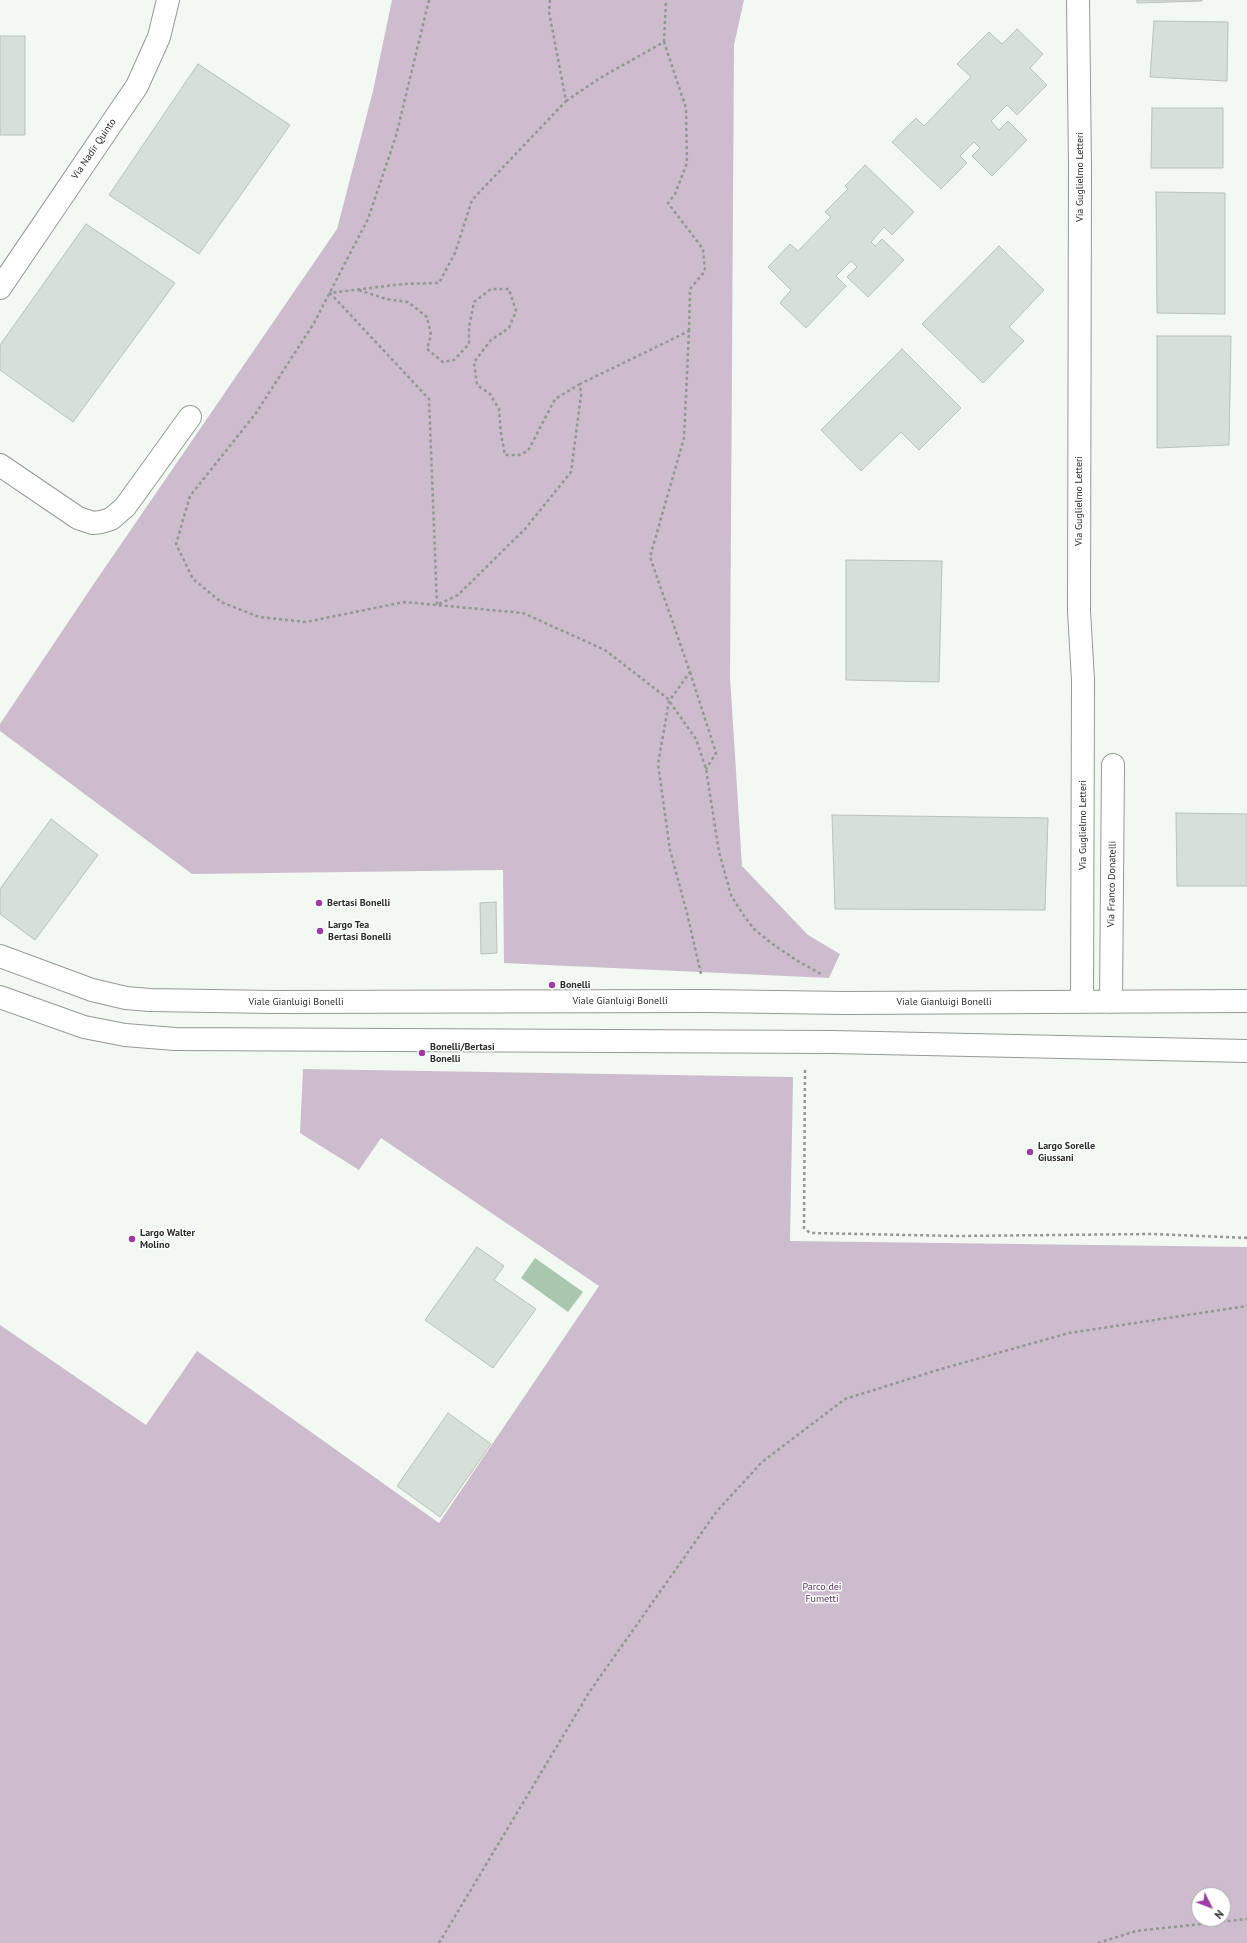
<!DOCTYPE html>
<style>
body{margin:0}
#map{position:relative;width:1247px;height:1943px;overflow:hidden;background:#f1f9f2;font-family:"PT Sans",sans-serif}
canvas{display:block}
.north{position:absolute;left:1191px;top:1887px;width:40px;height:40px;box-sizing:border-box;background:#fff;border:1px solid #aaabaa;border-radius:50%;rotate:132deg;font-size:11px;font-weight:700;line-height:16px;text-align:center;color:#2a2d2a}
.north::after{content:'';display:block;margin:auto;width:14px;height:18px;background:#9d3ca2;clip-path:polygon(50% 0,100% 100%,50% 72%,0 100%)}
</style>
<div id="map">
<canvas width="1247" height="1943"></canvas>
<div class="north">N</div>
</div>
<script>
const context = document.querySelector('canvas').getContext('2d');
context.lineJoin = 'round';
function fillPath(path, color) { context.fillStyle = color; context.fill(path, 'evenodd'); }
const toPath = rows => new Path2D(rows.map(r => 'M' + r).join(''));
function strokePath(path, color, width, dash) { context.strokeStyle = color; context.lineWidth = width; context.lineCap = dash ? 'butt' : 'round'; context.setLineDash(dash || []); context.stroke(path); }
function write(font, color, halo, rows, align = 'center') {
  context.font = font + ' "PT Sans",sans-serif'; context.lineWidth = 3; context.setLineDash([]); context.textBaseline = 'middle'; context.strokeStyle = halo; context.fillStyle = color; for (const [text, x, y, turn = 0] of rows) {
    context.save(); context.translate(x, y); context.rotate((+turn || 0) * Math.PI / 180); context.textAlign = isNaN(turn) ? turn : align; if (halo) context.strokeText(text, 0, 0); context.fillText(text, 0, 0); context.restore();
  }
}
fillPath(toPath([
 [392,0,744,0,734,45,730,677,742,866,808,935,840,954,829,978,504,963,503,870,192,874,0,731,0,724,93,585,337,229,373,91],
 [303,1069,793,1077,790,1241,1247,1247,1247,1943,0,1943,0,1325,146,1425,197,1351,439,1523,599,1286,381,1138,359,1170,300,1133],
 [1199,1895,1223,1895,1223,1919,1199,1919]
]), '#cdbccd');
fillPath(toPath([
 [535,1258,583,1292,568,1312,521,1278]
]), '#a9c7ae');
const building = toPath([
 [1137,0,1202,0,1202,1,1137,3,1137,0],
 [1154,21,1228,22,1227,81,1150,77,1154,21],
 [1017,29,1043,54,1030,68,1047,85,1017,115,1007,105,991,121,999,130,1008,121,1027,140,992,176,972,156,980,148,974,142,960,156,967,163,941,189,892,142,916,118,924,126,971,77,957,64,989,32,1002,44,1017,29],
 [0,36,25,36,25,135,0,135,0,36],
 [198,64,290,125,199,254,109,195,198,64],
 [1152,108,1223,108,1223,168,1151,168,1152,108],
 [865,165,914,212,892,235,884,227,871,242,875,246,882,239,904,260,868,297,847,277,857,267,851,261,836,276,846,286,806,328,780,303,791,290,768,267,790,244,798,251,831,217,825,212,848,189,845,186,865,165],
 [1156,192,1225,193,1225,314,1157,313,1156,192],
 [86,224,175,283,73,422,0,370,0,345,86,224],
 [999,246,1044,290,1009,327,1024,341,983,383,922,324,999,246],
 [1157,336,1231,336,1229,445,1157,448,1157,336],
 [902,349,961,408,919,450,901,432,861,471,821,430,902,349],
 [846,560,942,561,939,682,846,680,846,560],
 [1176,813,1247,814,1247,886,1177,886,1176,813],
 [832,815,1048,818,1045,910,835,909,832,815],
 [51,819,98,855,35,940,0,914,0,889,51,819],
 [496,902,497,953,481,954,480,903,496,902],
 [477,1247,504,1266,494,1280,536,1309,493,1368,425,1320,477,1247],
 [448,1413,491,1444,440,1517,397,1486,448,1413]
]);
fillPath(building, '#d7dfd9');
strokePath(building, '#b9c1ba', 1);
const minor = toPath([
 [1078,0,1080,168,1079,611,1083,680,1082,1002],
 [0,288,137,86,159,37,168,0],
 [0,465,78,518,93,523,101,522,111,519,125,507,190,417],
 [0,956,92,990,126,998,150,1000,273,1002,707,1001,845,1003,1247,1001],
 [0,997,84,1027,125,1035,175,1039,832,1042,1247,1051],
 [1111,1002,1113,765]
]);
strokePath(minor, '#949b95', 24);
strokePath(toPath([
 [429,0,396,136,368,219,314,323,256,413,190,496,176,544,193,579,221,602,259,617,306,622,404,602,523,613,605,650,667,698,696,739,706,769,719,852,731,895,742,913,754,929,771,943,796,960,821,974],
 [550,0,549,12,566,101,472,200,455,253,439,283,403,284,330,293,429,399,437,605,458,595,525,529,571,472,581,395,580,384,689,331,684,438,650,557,690,672,669,701,658,764,670,850,687,913,701,974],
 [664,42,666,0],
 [566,101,600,78,664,42,686,108,687,163,675,194,668,203,703,249,705,271,690,289,689,331],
 [359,290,386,299,408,302,427,317,431,335,427,349,443,362,454,360,469,344,469,327,474,302,491,289,509,289,516,311,509,328,491,340,474,362,477,385,490,394,499,409,501,434,505,455,519,455,528,451,555,399,580,384],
 [690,672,716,753,706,769],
 [805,1070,804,1228,810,1233,957,1236,1154,1234,1247,1238],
 [439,1943,590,1691,717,1511,762,1462,845,1399,941,1369,1069,1333,1247,1306],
 [1098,1943,1136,1931,1247,1919]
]), '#929792', 2.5, [3, 3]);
strokePath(minor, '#fff', 22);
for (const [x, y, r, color] of [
 [319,903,4,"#9d3ca2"],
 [320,931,4,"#9d3ca2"],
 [552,985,4,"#9d3ca2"],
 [422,1053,4,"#9d3ca2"],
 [1030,1152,4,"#9d3ca2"],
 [132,1239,4,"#9d3ca2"]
]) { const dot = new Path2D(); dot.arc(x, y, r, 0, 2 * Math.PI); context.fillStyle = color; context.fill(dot); strokePath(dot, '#fff', 1.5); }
write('10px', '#2a2d2a', '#fff', [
 ["Via Nadir Quinto",94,149,-56],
 ["Via Guglielmo Letteri",1080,177,-90],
 ["Via Guglielmo Letteri",1079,501,-90],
 ["Via Guglielmo Letteri",1083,825,-90],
 ["Via Franco Donatelli",1112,884,-89],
 ["Viale Gianluigi Bonelli",620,1001],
 ["Viale Gianluigi Bonelli",296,1002],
 ["Viale Gianluigi Bonelli",944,1002]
]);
write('bold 10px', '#2a2d2a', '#fff', [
 ["Bertasi Bonelli",327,903],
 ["Largo Tea",328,925],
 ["Bertasi Bonelli",328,937],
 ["Bonelli",560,985],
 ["Bonelli/Bertasi",430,1047],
 ["Bonelli",430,1059],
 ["Largo Sorelle",1038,1146],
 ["Giussani",1038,1158],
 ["Largo Walter",140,1233],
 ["Molino",140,1245]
], 'left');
write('10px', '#573258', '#fff', [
 ["Parco dei",822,1587],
 ["Fumetti",822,1599]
]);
</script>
